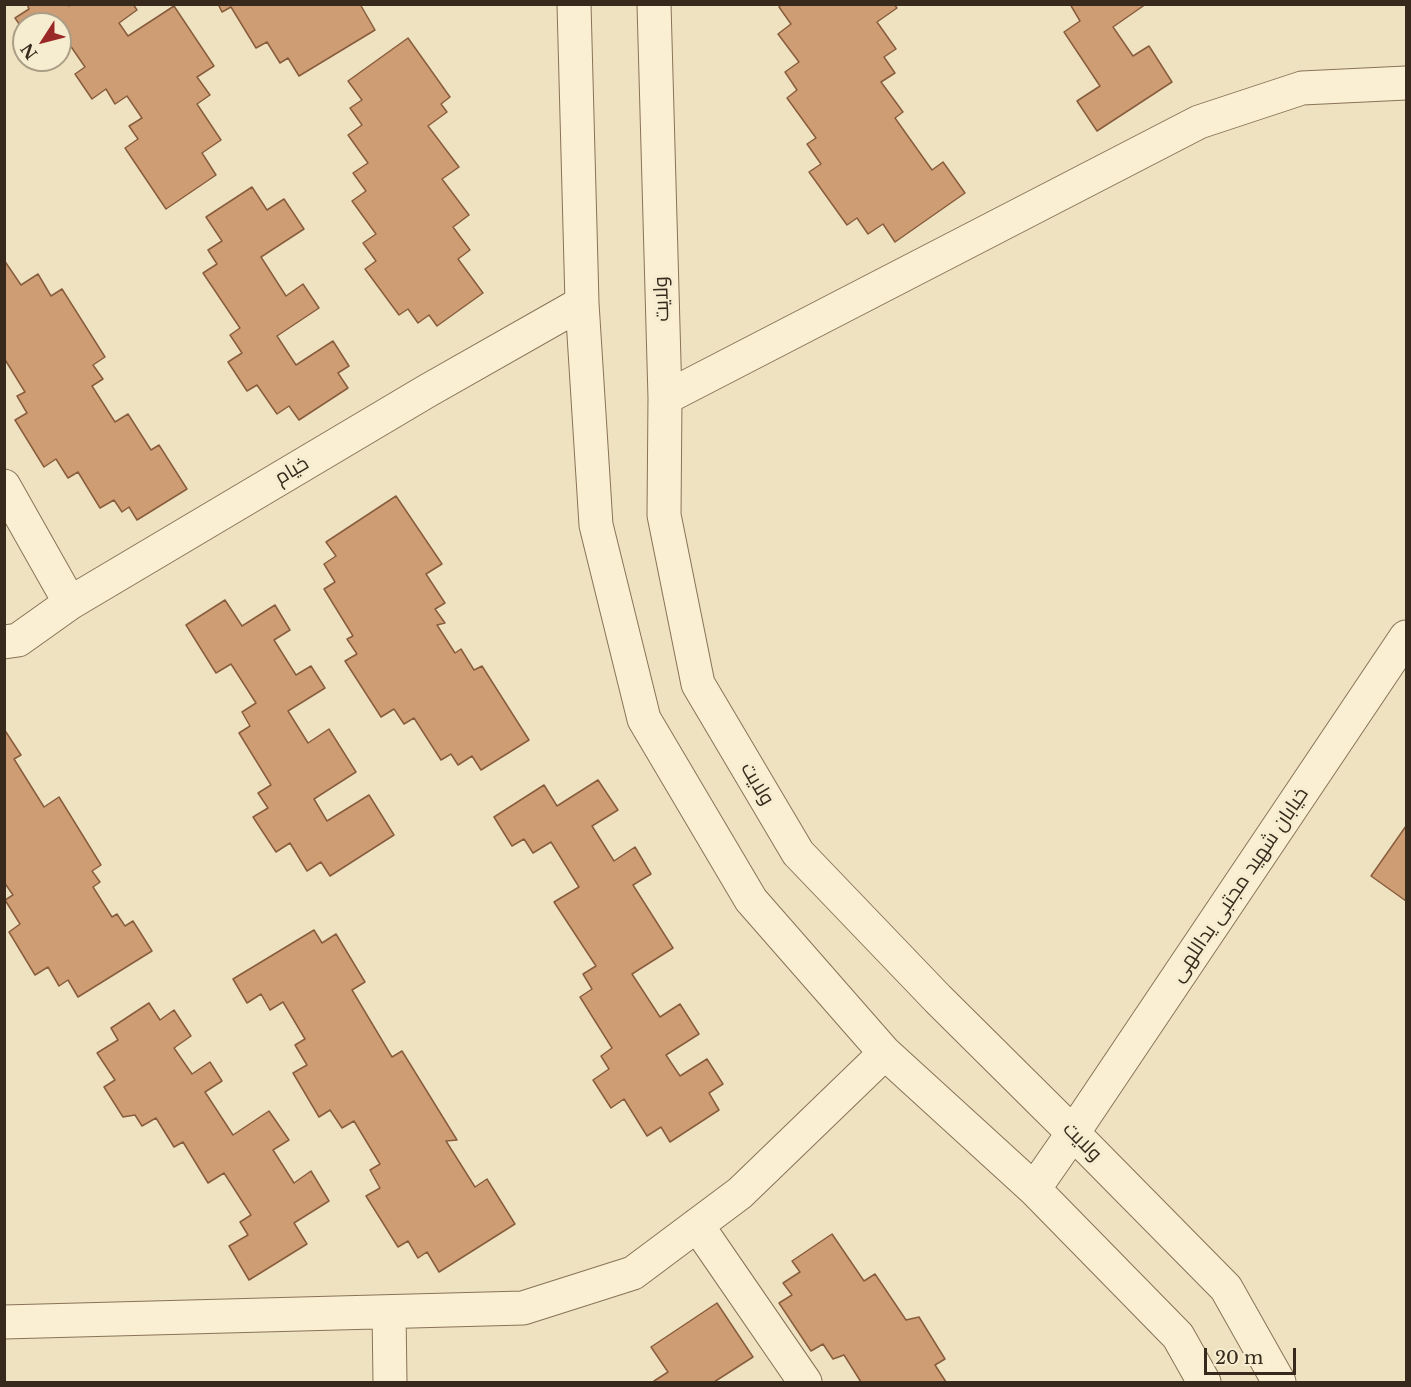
<!DOCTYPE html>
<meta charset="utf-8">
<style>
body{margin:0}
#map{position:relative;width:1411px;height:1387px;overflow:hidden;background:#efe2c0;font-family:"Libre Baskerville",serif}
canvas{display:block}
.frame{position:absolute;inset:0;border:6px solid #372a1c;pointer-events:none}
.north{position:absolute;left:12px;top:12px;width:60px;height:60px;box-sizing:border-box;background:#f6eccf;border:2px solid #aa9e87;border-radius:50%;rotate:234deg;font-size:16px;font-weight:700;line-height:24px;text-align:center;color:#372a1c}
.north::after{content:'';display:block;margin:auto;width:21px;height:27px;background:#992826;clip-path:polygon(50% 0,100% 100%,50% 72%,0 100%)}
.scale{position:absolute;left:1204px;top:1348px;width:92px;height:27px;box-sizing:border-box;border:3px solid #372a1c;border-top:0;padding-left:8px;font-size:18px;line-height:21px;white-space:nowrap;color:#372a1c;-webkit-text-stroke:4px #f6eccf;paint-order:stroke}
</style>
<div id="map">
<canvas width="1411" height="1387"></canvas>
<div class="frame"></div>
<div class="north">N</div>
<div class="scale">20 m</div>
</div>
<script>
const context = document.querySelector('canvas').getContext('2d');
context.lineJoin = 'round';
function fillPath(path, color) { context.fillStyle = color; context.fill(path, 'evenodd'); }
const toPath = rows => new Path2D(rows.map(r => 'M' + r).join(''));
function strokePath(path, color, width, dash) { context.strokeStyle = color; context.lineWidth = width; context.lineCap = dash ? 'butt' : 'round'; context.setLineDash(dash || []); context.stroke(path); }
function write(font, color, halo, rows, align = 'center') {
  context.font = font + ' "Libre Baskerville",Cairo,serif'; context.lineWidth = 6; context.setLineDash([]); context.textBaseline = 'middle'; context.strokeStyle = halo; context.fillStyle = color; for (const [text, x, y, turn = 0] of rows) {
    context.save(); context.translate(x, y); context.rotate((+turn || 0) * Math.PI / 180); context.textAlign = isNaN(turn) ? turn : align; if (halo) context.strokeText(text, 0, 0); context.fillText(text, 0, 0); context.restore();
  }
}
const building = toPath([
 [27,4,68,4,69,6,71,4,133,4,137,10,119,23,128,36,174,6,214,66,197,77,210,95,197,104,221,140,202,153,216,175,166,209,125,148,138,139,129,126,142,118,127,96,115,104,106,89,92,99,75,74,85,67,63,35,60,37,60,24,24,24,24,31,15,18,29,9,27,4],
 [218,4,360,4,375,30,299,76,288,58,280,63,267,42,256,48,231,7,222,12,218,4],
 [782,4,894,4,897,8,877,22,896,49,884,57,895,73,881,82,903,112,895,118,932,170,943,162,965,193,895,242,883,224,868,234,857,218,847,225,809,172,821,164,807,144,816,138,787,98,797,90,785,72,799,62,778,34,791,24,779,7,782,4],
 [1070,4,1146,4,1113,27,1133,56,1149,46,1172,82,1097,131,1077,101,1100,86,1064,32,1080,21,1070,4],
 [408,38,450,97,441,104,447,112,428,126,459,167,442,179,469,215,453,227,470,250,458,259,483,293,437,326,429,315,418,323,408,309,399,315,365,269,376,261,363,243,376,234,352,201,366,191,353,173,368,163,348,135,362,125,350,108,362,100,348,81,408,38],
 [252,187,267,210,284,199,304,229,261,257,286,296,303,284,319,308,277,336,296,365,333,341,349,366,338,373,348,388,299,420,289,406,277,414,257,385,247,391,228,362,242,353,230,335,240,328,203,273,217,264,208,250,222,241,206,217,252,187],
 [4,260,21,285,38,274,51,296,62,289,105,357,93,365,103,379,92,386,115,422,128,414,151,450,159,445,187,489,137,520,129,507,122,512,114,500,100,508,78,472,68,478,56,459,44,467,15,420,27,413,17,396,25,392,4,358,4,260],
 [396,496,442,564,426,574,445,603,435,609,445,623,437,625,455,653,461,649,474,670,482,666,529,740,481,770,472,756,458,765,451,754,441,760,414,718,404,724,394,709,381,717,345,661,357,654,347,639,353,636,324,589,335,582,324,564,336,556,326,542,396,496],
 [225,600,242,626,275,605,290,630,274,640,296,675,311,666,325,688,288,711,308,743,329,729,356,772,314,799,327,821,369,795,394,835,330,876,321,862,307,871,290,843,276,852,253,817,268,808,258,793,271,785,239,733,250,726,242,712,256,703,231,664,216,673,186,625,225,600],
 [4,729,21,755,14,759,44,807,59,797,101,865,92,871,100,882,93,887,112,917,117,914,125,926,133,921,152,951,78,997,68,980,59,986,48,967,35,975,9,932,20,924,5,900,13,895,4,882,4,729],
 [598,780,618,810,592,826,614,861,635,847,651,874,633,885,673,948,632,974,660,1017,680,1004,699,1034,666,1055,680,1076,707,1059,723,1084,709,1093,719,1110,670,1142,661,1127,647,1136,624,1099,611,1108,593,1080,609,1069,601,1056,612,1048,580,997,592,989,583,974,596,966,554,902,579,887,551,842,533,853,524,839,512,846,494,817,544,785,557,806,598,780],
 [1406,826,1406,901,1371,876,1406,826],
 [314,930,322,943,336,934,365,982,352,990,392,1057,402,1051,457,1140,446,1141,475,1187,487,1179,515,1224,439,1272,427,1252,418,1258,408,1241,398,1247,366,1196,380,1188,370,1170,380,1164,354,1121,342,1128,330,1110,319,1117,293,1073,307,1065,295,1045,305,1039,283,1002,270,1010,261,994,247,1003,233,979,314,930],
 [149,1003,160,1020,174,1010,191,1036,174,1048,192,1074,210,1062,222,1081,205,1092,233,1135,269,1111,289,1140,273,1150,294,1183,311,1171,329,1201,294,1223,307,1244,249,1280,229,1246,248,1235,240,1222,251,1215,224,1173,208,1183,183,1142,174,1147,156,1118,142,1126,135,1115,123,1117,104,1087,115,1080,97,1053,118,1040,111,1028,149,1003],
 [832,1234,864,1281,875,1274,906,1320,919,1317,945,1359,935,1365,946,1382,861,1382,844,1355,833,1359,823,1344,811,1351,779,1303,792,1295,783,1283,800,1272,792,1261,832,1234],
 [717,1303,753,1357,714,1382,654,1382,654,1381,668,1372,651,1347,717,1303]
]);
fillPath(building, '#ce9d74');
strokePath(building, '#885d3d', 1.5);
const minor = toPath([
 [574,4,582,303,596,525,644,719,751,900,885,1053,1034,1189,1178,1336,1204,1382],
 [654,4,665,398,664,515,698,684,798,853,938,999,1073,1133,1226,1288,1279,1382],
 [665,398,1199,122,1302,88,1406,83],
 [4,486,70,603],
 [4,642,18,640,70,603,427,391,582,303],
 [1034,1189,1073,1133,1406,637],
 [697,1225,805,1382],
 [389,1312,390,1382],
 [4,1322,523,1308,633,1273,740,1193,885,1053]
]);
strokePath(minor, '#887357', 35);
strokePath(minor, '#faefd3', 33);
write('20px', '#372a1c', '#f6eccf', [
 ["ولایت",662,299,-92],
 ["خیام",292,471,-31],
 ["ولایت",757,784,59],
 ["خیابان شهید مجتبی یداللهی",1240,885,-56],
 ["ولایت",1082,1142,45]
]);
</script>
